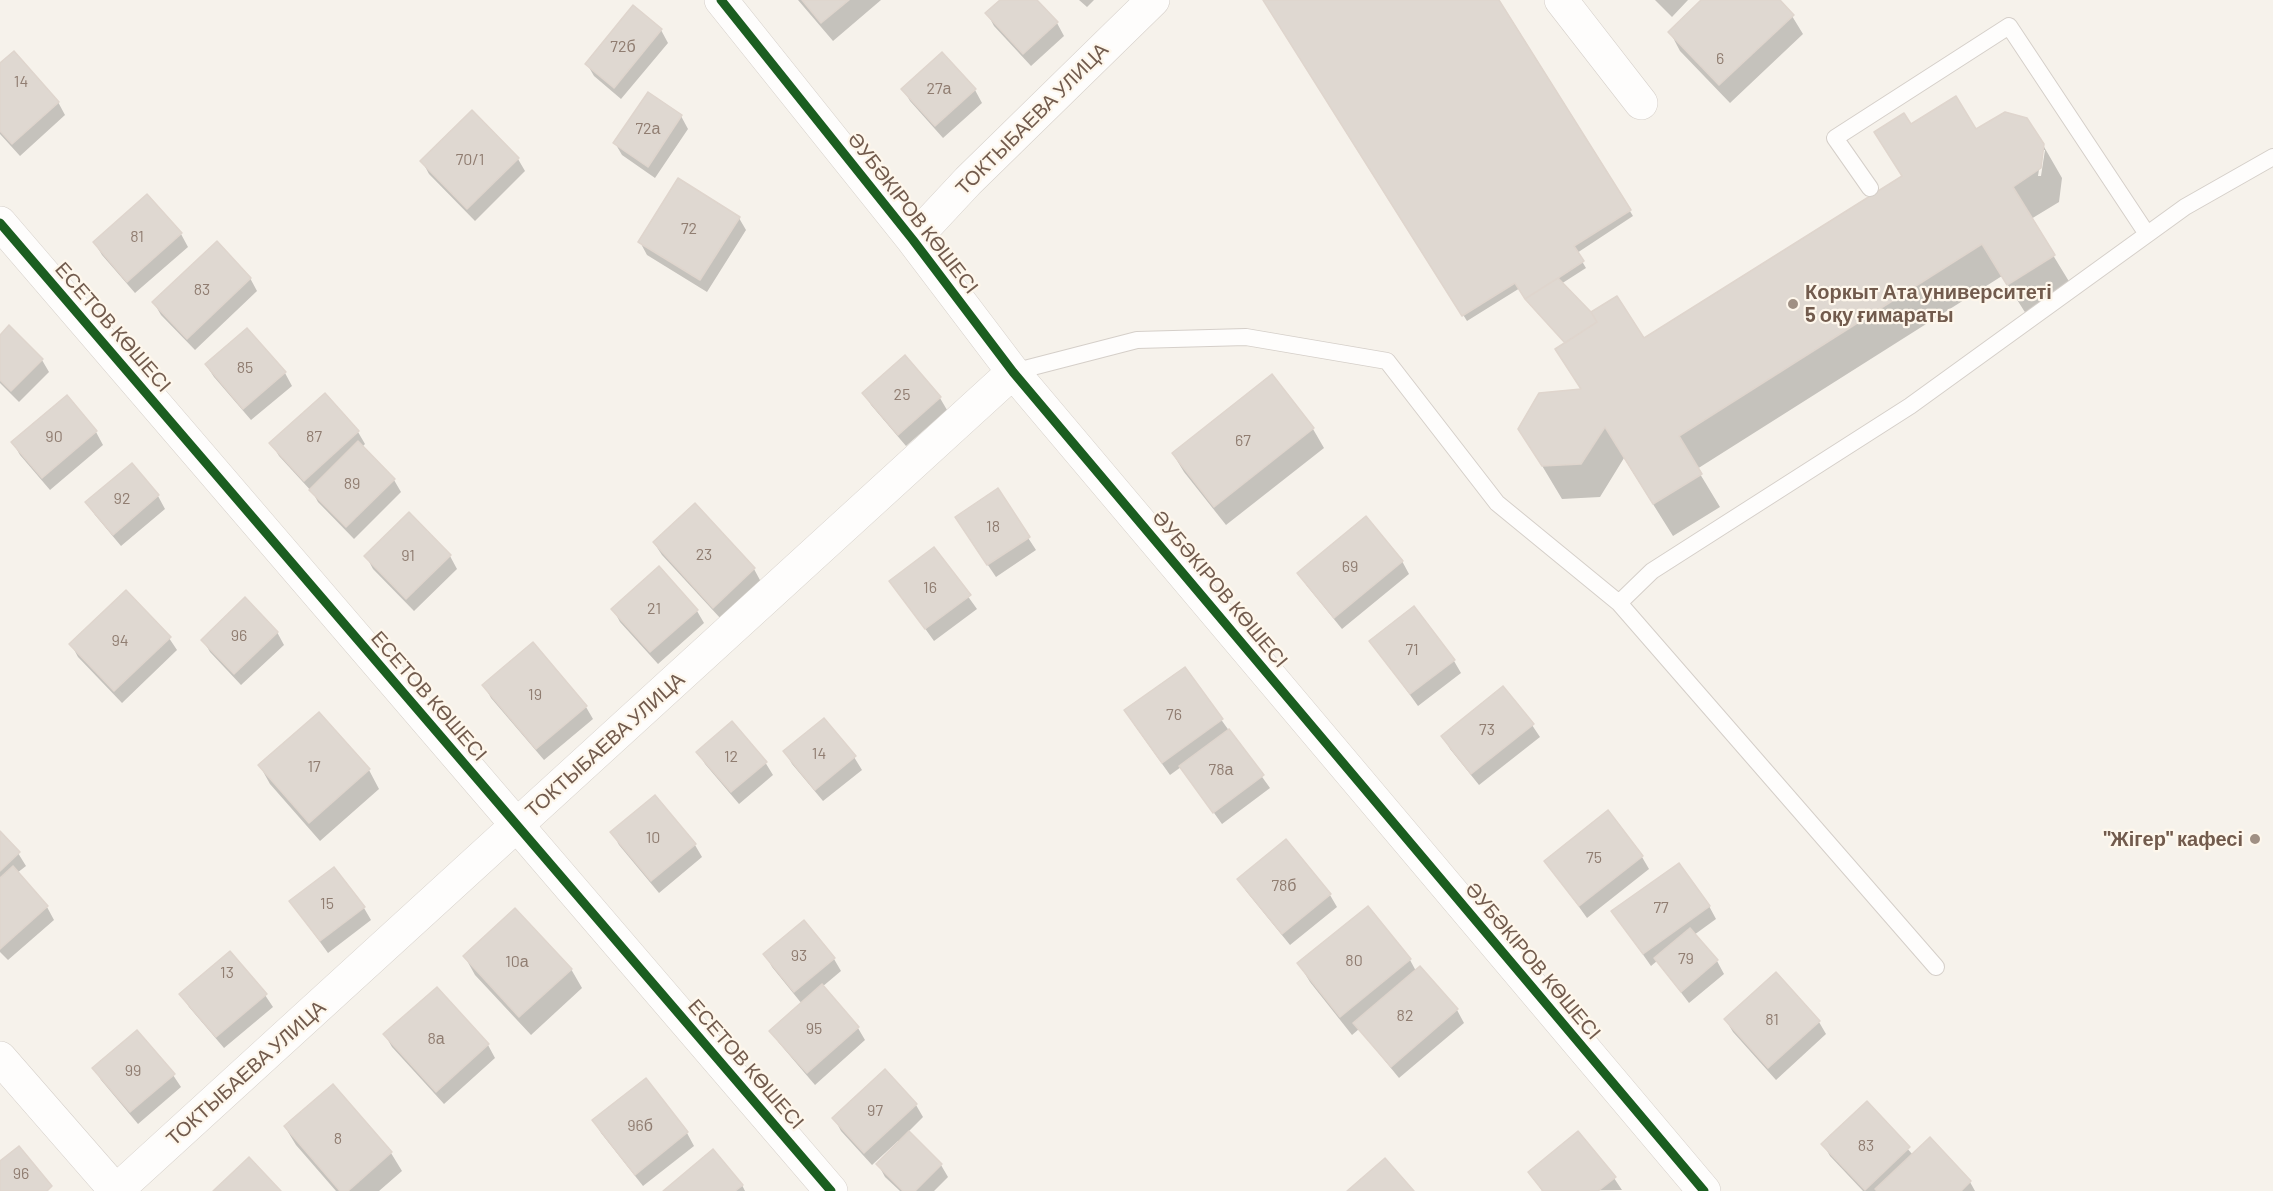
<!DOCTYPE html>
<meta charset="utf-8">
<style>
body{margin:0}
canvas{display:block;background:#f6f2eb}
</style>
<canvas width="2273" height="1191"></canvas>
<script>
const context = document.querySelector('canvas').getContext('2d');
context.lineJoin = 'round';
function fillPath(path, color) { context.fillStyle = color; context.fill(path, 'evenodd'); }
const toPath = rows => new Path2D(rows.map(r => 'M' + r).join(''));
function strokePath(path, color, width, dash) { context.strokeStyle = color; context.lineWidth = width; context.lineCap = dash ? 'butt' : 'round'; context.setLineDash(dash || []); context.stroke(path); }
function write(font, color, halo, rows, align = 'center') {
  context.font = font + ' Barlow,sans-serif'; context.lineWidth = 4.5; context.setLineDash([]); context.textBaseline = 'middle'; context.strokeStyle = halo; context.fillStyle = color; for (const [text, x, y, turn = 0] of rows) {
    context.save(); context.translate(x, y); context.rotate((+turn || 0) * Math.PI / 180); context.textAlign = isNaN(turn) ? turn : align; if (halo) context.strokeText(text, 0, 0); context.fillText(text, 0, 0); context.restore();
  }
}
fillPath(toPath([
 [798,0,881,0,833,41],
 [1002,0,1035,0,1057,23,1064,36,1031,66,994,26,987,13],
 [1079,0,1094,0,1087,7],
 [1265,0,1498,0,1633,216,1577,253,1586,268,1561,284,1590,313,1644,340,1903,177,1876,132,1910,126,1976,132,2043,145,2062,178,2059,202,2031,219,2073,288,2028,317,2002,276,1697,469,1720,507,1673,536,1624,458,1600,497,1562,499,1520,429,1582,391,1557,349,1566,344,1530,305,1520,288,1467,321],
 [2042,150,2045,150,2041,176,2038,176],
 [1655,0,1688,0,1672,17],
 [1704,0,1777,0,1792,16,1803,34,1730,103,1680,51,1670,32],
 [633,8,661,30,668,43,621,99,594,76,587,64],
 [942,54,975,90,982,103,943,138,910,101,903,89],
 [0,65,58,102,65,115,20,156,0,134],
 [648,94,681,116,688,129,655,178,622,155,615,143],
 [518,159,525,171,475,221,429,174,422,161],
 [147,196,181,234,188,247,135,293,102,255,94,242],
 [739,218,746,230,707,292,647,255,640,242],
 [250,278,257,291,195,350,161,315,154,303],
 [247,330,285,373,292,386,251,420,214,377,206,365],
 [0,337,42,360,49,372,19,402,0,383],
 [1272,377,1313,429,1324,448,1226,525,1184,472,1173,454],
 [864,393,940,398,947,410,906,446,871,405],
 [67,397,96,432,103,445,50,490,20,455,13,443],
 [358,432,365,444,362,447,394,480,401,492,354,539,318,502,313,493,279,456,271,443],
 [132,465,158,496,165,509,121,546,95,515,87,503],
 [997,490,1036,550,996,577,964,530],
 [695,505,754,569,761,582,721,619,662,555,654,543],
 [409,514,450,556,457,569,414,611,373,569,366,556],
 [934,549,977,609,934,641,891,581],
 [1402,561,1409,574,1342,629,1307,586,1299,574],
 [613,609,697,611,704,623,658,664,620,622],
 [277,632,284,645,241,685,210,652,203,640],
 [169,638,177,650,122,703,78,657,71,644],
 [1371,641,1454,661,1461,673,1418,706],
 [1185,669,1270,788,1222,824,1181,767,1170,775,1133,723],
 [484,685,586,707,593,719,544,760,491,698],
 [1532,725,1540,737,1479,785,1450,749,1443,736],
 [698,752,765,762,773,775,739,804,705,764],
 [785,752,854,757,862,770,823,801,792,764],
 [260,766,369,770,379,789,320,841,270,784],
 [655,797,695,845,702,857,659,893,619,845,612,832],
 [0,834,18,853,26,866,17,873,47,907,54,920,8,960,0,952],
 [1642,857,1649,869,1587,918,1546,861],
 [1239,879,1330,895,1337,907,1290,945,1246,891],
 [291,902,364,908,371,920,328,953],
 [1709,906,1716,919,1694,935,1717,961,1724,974,1689,1003,1657,961,1651,966,1613,912],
 [1368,908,1410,960,1416,971,1420,968,1457,1010,1464,1023,1399,1078,1359,1029,1352,1035,1310,982,1299,964],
 [804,922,834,959,841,971,822,987,858,1028,865,1040,815,1085,779,1043,771,1031,802,1004,772,967,765,954],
 [465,957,571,969,582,988,531,1035,475,975],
 [1776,974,1819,1022,1826,1034,1776,1080,1733,1032,1725,1019],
 [181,994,265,995,273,1007,224,1048,189,1007],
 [385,1035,488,1045,495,1058,444,1104,392,1047],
 [94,1068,173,1075,181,1087,138,1124,101,1080],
 [885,1071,916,1105,923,1117,908,1132,941,1165,948,1177,934,1191,900,1191,885,1177,878,1164,900,1143,898,1141,872,1165,841,1131,834,1118],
 [646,1080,687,1133,694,1146,643,1186,601,1133,594,1121],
 [1867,1103,1913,1155,1930,1139,1970,1182,1975,1191,1863,1191,1830,1156,1823,1144],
 [285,1127,391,1153,402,1171,379,1191,336,1191,296,1145],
 [1530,1172,1614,1178,1622,1190,1542,1191],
 [742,1185,745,1191,666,1191]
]), '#0003');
const building = toPath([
 [802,0,849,0,821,23,802,0],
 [1000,0,1037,0,1058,22,1023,54,985,13,1000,0],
 [1263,0,1499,0,1631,210,1574,246,1584,261,1558,278,1525,299,1515,283,1462,316,1263,0],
 [1701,0,1780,0,1794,15,1719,85,1668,32,1701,0],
 [633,5,662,29,614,88,585,64,633,5],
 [14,51,59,102,12,144,0,131,0,63,14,51],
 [942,52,976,89,935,126,901,89,942,52],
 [648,92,682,115,648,167,613,143,648,92],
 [1956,96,1976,129,2005,112,2027,118,2044,144,2041,168,2013,187,2055,255,2007,285,1982,244,1679,436,1702,474,1653,504,1605,427,1581,464,1542,466,1518,429,1539,393,1581,389,1555,349,1597,322,1591,312,1617,296,1644,338,1902,176,1874,132,1904,113,1911,124,1956,96],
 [472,110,519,158,467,209,420,161,472,110],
 [678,178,740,217,700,280,638,242,678,178],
 [147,194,182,233,127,282,93,242,147,194],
 [217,241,251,278,187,339,152,302,217,241],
 [1558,278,1591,312,1597,322,1565,343,1525,299,1558,278],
 [9,325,43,359,11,391,0,380,0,335,9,325],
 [247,328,286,372,243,409,205,364,247,328],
 [905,355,941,397,898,435,862,393,905,355],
 [1272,374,1314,428,1214,507,1172,453,1272,374],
 [325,393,359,431,304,481,269,443,325,393],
 [67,395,97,431,42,478,11,442,67,395],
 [358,441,395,479,346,527,309,490,358,441],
 [132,463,159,495,113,535,85,502,132,463],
 [998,488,1030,537,987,565,955,517,998,488],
 [695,503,755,568,713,608,653,542,695,503],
 [409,512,451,555,406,599,364,556,409,512],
 [1366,516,1403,561,1334,618,1297,573,1366,516],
 [934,547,971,595,925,629,889,581,934,547],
 [659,566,698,610,650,652,611,609,659,566],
 [126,590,171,637,114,691,69,644,126,590],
 [245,597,278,632,234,674,201,640,245,597],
 [1414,606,1455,660,1410,694,1369,641,1414,606],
 [533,642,587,706,536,749,482,685,533,642],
 [1185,667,1223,719,1162,763,1124,710,1185,667],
 [1503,686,1534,724,1471,774,1441,736,1503,686],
 [319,712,370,769,309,823,258,765,319,712],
 [824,718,856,756,815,790,783,751,824,718],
 [732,721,767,762,731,792,696,752,732,721],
 [1229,729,1264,775,1213,813,1179,766,1229,729],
 [655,795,696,844,651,881,610,832,655,795],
 [1608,810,1643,856,1579,906,1544,861,1608,810],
 [0,831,20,852,0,871,0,831],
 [1286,839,1331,894,1282,934,1237,879,1286,839],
 [1679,863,1710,906,1643,954,1611,911,1679,863],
 [13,866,48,906,0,949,0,878,13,866],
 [334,867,365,907,320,941,289,901,334,867],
 [1368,906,1411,959,1340,1017,1297,963,1368,906],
 [515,908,572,969,519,1017,463,956,515,908],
 [804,920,835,958,794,992,763,954,804,920],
 [1690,928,1718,960,1681,992,1654,958,1690,928],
 [230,951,267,994,216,1037,179,994,230,951],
 [1420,966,1458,1009,1391,1067,1353,1023,1420,966],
 [1776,972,1820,1021,1768,1068,1724,1019,1776,972],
 [822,984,859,1027,807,1073,769,1031,822,984],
 [437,987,489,1044,436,1092,383,1034,437,987],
 [137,1030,175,1074,130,1112,92,1068,137,1030],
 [885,1069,917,1104,864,1153,832,1118,885,1069],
 [646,1078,688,1132,635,1175,592,1120,646,1078],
 [333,1084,392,1152,348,1191,340,1191,284,1126,333,1084],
 [1867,1101,1910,1147,1865,1190,1821,1144,1867,1101],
 [909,1131,942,1164,915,1191,903,1191,876,1164,909,1131],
 [1578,1131,1616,1177,1598,1191,1543,1191,1528,1172,1578,1131],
 [1930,1137,1971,1181,1961,1191,1877,1191,1875,1189,1930,1137],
 [19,1146,52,1186,47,1191,0,1191,0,1161,19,1146],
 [713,1149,743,1185,735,1191,663,1191,713,1149],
 [249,1157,281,1191,213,1191,249,1157],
 [1385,1158,1414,1191,1347,1191,1385,1158]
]);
fillPath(building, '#dfd8d1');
strokePath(building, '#dfd5cd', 1.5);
const lane = toPath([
 [1870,188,1835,138,2009,26,2147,234],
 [1013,372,1137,340,1246,337,1387,361,1497,503,1619,603,1936,967],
 [1619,603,1652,571,1910,406,2185,207,2273,157]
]);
const street = toPath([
 [721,0,913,240,1013,372,1704,1191],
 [1561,0,1641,103],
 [0,223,831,1191],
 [913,240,968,181,1153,0],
 [0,1058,116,1191],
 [116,1191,1013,372]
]);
strokePath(lane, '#d5cfc9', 18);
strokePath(street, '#d5cfc9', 34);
strokePath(lane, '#fefdfc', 16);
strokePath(street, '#fefdfc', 33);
strokePath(toPath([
 [721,0,913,240,1013,372,1704,1191],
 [0,223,831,1191]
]), '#1b5e20', 9);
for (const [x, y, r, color] of [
 [1793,304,6,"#a09084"],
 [2255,839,6,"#a09084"]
]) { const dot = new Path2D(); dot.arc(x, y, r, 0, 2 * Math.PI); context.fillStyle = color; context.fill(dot); strokePath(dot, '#fef7ec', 2); }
write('16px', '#907d71', null, [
 ["72б",623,47],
 ["6",1720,59],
 ["14",21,82],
 ["27а",939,89],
 ["72а",648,129],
 ["70/1",470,160],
 ["72",689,229],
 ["81",137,237],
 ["83",202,290],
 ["85",245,368],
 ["25",902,395],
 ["90",54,437],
 ["87",314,437],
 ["67",1243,441],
 ["89",352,484],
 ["92",122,499],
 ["18",993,527],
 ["23",704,555],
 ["91",408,556],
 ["69",1350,567],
 ["16",930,588],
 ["21",654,609],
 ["96",239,636],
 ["94",120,641],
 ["71",1412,650],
 ["19",535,695],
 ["76",1174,715],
 ["73",1487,730],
 ["14",819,754],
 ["12",731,757],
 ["17",314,767],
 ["78а",1221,770],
 ["10",653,838],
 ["75",1594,858],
 ["78б",1284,886],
 ["15",327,904],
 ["77",1661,908],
 ["93",799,956],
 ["79",1686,959],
 ["80",1354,961],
 ["10а",517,962],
 ["13",227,973],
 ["82",1405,1016],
 ["81",1772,1020],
 ["95",814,1029],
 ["8а",436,1039],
 ["99",133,1071],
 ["97",875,1111],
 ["96б",640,1126],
 ["8",338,1139],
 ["83",1866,1146],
 ["96",21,1174]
]);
write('20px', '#725b4d', '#fef7ec', [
 ["ТОКТЫБАЕВА УЛИЦА",1032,119,-45],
 ["ӘУБӘКІРОВ КӨШЕСІ",913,213,52],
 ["ЕСЕТОВ КӨШЕСІ",113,327,49],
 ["ӘУБӘКІРОВ КӨШЕСІ",1220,589,50],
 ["ЕСЕТОВ КӨШЕСІ",429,696,49],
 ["ТОКТЫБАЕВА УЛИЦА",605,745,-42],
 ["ӘУБӘКІРОВ КӨШЕСІ",1533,961,50],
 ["ЕСЕТОВ КӨШЕСІ",746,1064,49],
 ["ТОКТЫБАЕВА УЛИЦА",246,1073,-42]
]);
write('bold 20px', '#725b4d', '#fef7ec', [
 ["Коркыт Ата университеті",1805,292],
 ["5 оқу ғимараты",1805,315],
 ["\"Жігер\" кафесі",2243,839,"right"]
], 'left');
</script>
